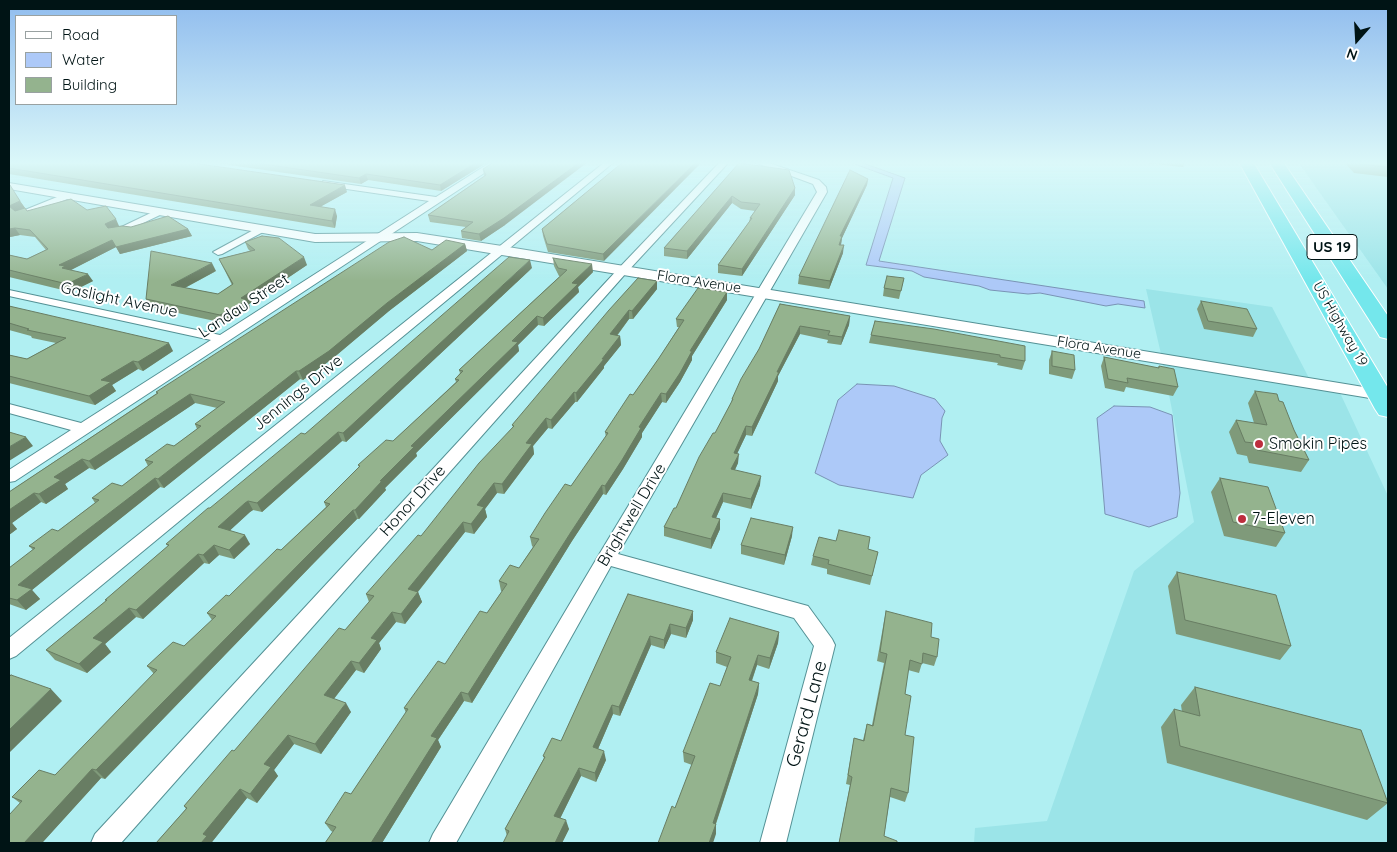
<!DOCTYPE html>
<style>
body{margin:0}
#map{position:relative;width:1397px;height:852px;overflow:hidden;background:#b0eff2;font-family:Quicksand,sans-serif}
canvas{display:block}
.frame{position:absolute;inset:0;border:10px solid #001415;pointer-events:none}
.legend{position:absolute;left:15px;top:15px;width:162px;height:90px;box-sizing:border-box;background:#fff;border:1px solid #99a1a1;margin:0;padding:6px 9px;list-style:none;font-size:15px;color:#001415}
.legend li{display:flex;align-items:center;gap:10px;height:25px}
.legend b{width:25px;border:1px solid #99a1a1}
.north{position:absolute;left:1332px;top:15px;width:50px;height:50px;-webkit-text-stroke:4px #fff;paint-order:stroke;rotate:199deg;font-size:14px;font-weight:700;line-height:20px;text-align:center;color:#001415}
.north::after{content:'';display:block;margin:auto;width:18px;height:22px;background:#001415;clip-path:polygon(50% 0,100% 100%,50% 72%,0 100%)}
</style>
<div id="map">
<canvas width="1397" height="852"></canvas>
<div class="frame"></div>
<ul class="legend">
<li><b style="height:6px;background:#fff"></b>Road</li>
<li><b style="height:14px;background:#adc9f8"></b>Water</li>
<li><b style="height:14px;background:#94b38e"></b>Building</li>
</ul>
<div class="north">N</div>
</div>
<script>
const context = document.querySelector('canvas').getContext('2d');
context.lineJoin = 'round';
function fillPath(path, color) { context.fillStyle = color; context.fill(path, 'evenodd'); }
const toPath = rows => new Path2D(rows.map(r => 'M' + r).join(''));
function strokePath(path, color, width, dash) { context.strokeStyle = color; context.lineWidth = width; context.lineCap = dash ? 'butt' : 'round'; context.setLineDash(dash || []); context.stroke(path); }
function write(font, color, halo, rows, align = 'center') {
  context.font = font + ' Quicksand,sans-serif'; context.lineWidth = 4; context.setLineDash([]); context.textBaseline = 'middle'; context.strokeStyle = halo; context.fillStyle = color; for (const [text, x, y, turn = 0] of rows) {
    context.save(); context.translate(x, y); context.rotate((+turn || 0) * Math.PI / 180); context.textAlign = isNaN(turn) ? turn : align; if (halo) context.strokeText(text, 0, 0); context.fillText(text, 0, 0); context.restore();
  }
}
fillPath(toPath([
 [1298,162,1388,162,1388,289],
 [1146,289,1272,307,1309,378,1335,382,1388,496,1388,843,974,843,975,828,1047,821,1134,571,1194,522,1161,354]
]), '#9be4e8');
const water = toPath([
 [849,162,860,162,905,178,879,261,1144,301,1145,308,1118,304,1106,306,1040,293,1028,294,990,290,979,286,924,277,912,271,866,265,893,178,849,162],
 [857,384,894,386,935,399,945,411,942,418,940,441,948,455,921,475,913,498,839,485,815,473,838,400,857,384],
 [1114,406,1150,407,1172,415,1180,493,1177,517,1149,527,1105,514,1097,418,1114,406]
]);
fillPath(water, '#adc9f8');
strokePath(water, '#7993b4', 1);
const minor = toPath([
 [491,162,501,162,15,481,9,482,9,470,71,430,9,413,9,404,81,423,211,340,9,296,9,290,220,335,429,201,326,186,323,185,323,181,436,197,491,162],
 [605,162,614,162,16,656,9,659,9,638,605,162],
 [720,162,729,162,627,272,121,843,91,843,95,834,619,268,720,162],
 [754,162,766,162,819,180,826,187,827,192,618,554,808,606,832,639,835,645,786,843,760,843,814,646,794,618,611,566,456,843,429,843,433,834,600,553,817,192,813,184,754,162],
 [67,193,70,194,70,198,23,216,20,217,15,214,67,193],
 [159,209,162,210,162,214,120,234,112,234,111,232,159,209],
 [259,227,264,230,263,232,222,254,218,255,213,252,259,227]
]);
const tertiary = toPath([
 [9,183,315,234,417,233,502,246,1388,391,1388,401,417,241,315,242,9,189,9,183]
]);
const trunk = toPath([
 [1239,162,1253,162,1388,388,1388,417,1379,415,1375,409,1239,162],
 [1269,162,1283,162,1388,316,1388,339,1380,337,1377,332,1269,162]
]);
strokePath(minor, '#549195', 2);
strokePath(tertiary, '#549195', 2);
strokePath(trunk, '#fff', 2);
fillPath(minor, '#fff');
fillPath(tertiary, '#fff');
fillPath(trunk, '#74e7ec');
fillPath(toPath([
 [9,162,347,192,321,206,337,216,335,228,9,174],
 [209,162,488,162,441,191,368,180,361,184],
 [494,162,505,225,481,241,462,238,461,231,466,227,430,222,428,215,484,176,483,169],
 [623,162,604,261,548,252,543,236,542,229],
 [1134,162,1186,162,1183,167],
 [1344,162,1388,162,1388,177,1354,173],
 [739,163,795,188,795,195,742,276,718,273,718,265,749,222,750,218,755,211,741,209,732,203,687,259,664,256,664,248],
 [868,179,867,185,842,238,841,245,843,253,829,289,798,284,799,276],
 [9,185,25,208,22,209,27,211,87,210,119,226,118,227,188,229,192,236,120,254,116,247,71,270,93,281,71,292,9,277,9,255,27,259,46,250,35,237,20,235,10,237],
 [245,242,307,265,249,304,250,308,224,323,150,307,146,299,216,271,185,288,218,294,232,285,219,259,250,251,248,249],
 [465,244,467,251,389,311,332,359,303,380,300,379,164,488,160,487,86,546,32,590,40,599,26,610,9,604,9,568,33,550,29,546,58,531,95,503,92,498,122,486,148,466,145,460,174,446,197,429,195,424,217,408,195,403,95,470,89,468,65,484,68,489,46,504,41,502,12,523,17,529,9,535,9,492,157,393,156,392,432,250],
 [553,258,593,272,578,287,579,292,544,326,538,325,518,345,519,351,416,453,417,456,385,488,386,490,359,519,357,519,310,567,105,779,101,778,42,843,9,843,20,803,12,797,55,775,154,674,147,666,184,646,212,620,207,613,229,596,281,550,326,507,324,502,359,467,358,465,393,441,456,382,455,379,460,373,459,370,560,276,559,276,554,266],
 [532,268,346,442,342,441,262,512,253,510,250,512,230,530,250,544,234,559,219,555,209,564,204,563,143,619,136,617,105,644,111,652,87,673,55,660,46,650,106,601,105,600,168,546,166,544,305,434],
 [904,278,899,299,883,296,884,288],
 [657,281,657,289,633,319,629,319,617,336,620,336,621,345,604,366,604,368,577,402,575,402,552,429,548,428,533,446,534,454,504,494,497,493,485,509,487,517,474,534,465,532,418,592,422,602,405,624,396,622,379,643,381,649,364,673,356,670,334,699,351,712,321,754,294,744,274,770,278,776,257,803,247,798,212,842,214,843,156,843,186,809,184,806,345,630,369,602,366,594,421,536,513,427,512,425],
 [727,292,727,300,692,356,692,360,680,382,666,403,662,402,642,433,642,437,623,469,606,495,603,494,572,541,472,703,464,701,438,740,441,747,382,843,325,843,333,832,331,831,325,823,351,794,406,713,404,708,445,664,487,613,502,591,501,591,499,581,519,568,533,547,532,546,530,537,571,486,606,437,605,432,633,395,659,358,679,327,677,327,676,319],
 [1201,301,1257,329,1253,337,1204,329,1197,309],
 [780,304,850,316,849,325,841,345,827,343,828,340,800,334,778,376,778,381,752,436,746,435,737,454,738,463,735,470,760,485,751,509,723,502,716,518,720,519,720,529,711,549,664,536,664,527,676,508,731,403,732,399,759,349],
 [9,306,173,351,143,371,138,369,112,385,116,391,95,405,9,383,9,355,27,359,56,343,32,338,31,336,9,330],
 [875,321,1025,361,1022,370,997,365,998,363,869,343,871,335],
 [1052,351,1075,370,1072,379,1049,374,1049,360],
 [1104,357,1158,368,1159,366,1178,387,1173,396,1126,387,1124,392,1105,388,1101,366],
 [1255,391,1279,401,1309,460,1301,472,1249,463,1247,456,1237,454,1229,432,1236,420,1254,423,1248,403],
 [1220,478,1285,533,1276,547,1224,536,1211,492],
 [792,536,784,565,741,554,741,545],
 [836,541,878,552,870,585,827,574,827,569,811,565,813,556],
 [1177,572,1291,646,1280,660,1176,634,1168,586],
 [628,594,693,620,686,638,671,634,664,649,651,645,620,716,613,714,598,749,606,760,596,782,581,776,560,818,569,829,562,843,503,843,507,836,505,829,544,758,543,756,561,741],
 [886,611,931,637,937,657,934,666,922,663,919,673,908,670,905,694,905,735,908,793,905,802,890,797,884,836,897,843,839,843,850,785,846,784,854,738,863,740,867,724,872,725,884,663,877,661,884,621],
 [779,632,778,643,769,669,757,665,752,681,759,683,758,694,716,824,716,834,675,808,692,765,684,762,683,752,720,686,727,667,716,663,716,652],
 [1195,687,1388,803,1367,820,1167,763,1161,727,1174,709,1182,712,1181,705]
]), '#7f9a7a');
fillPath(toPath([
 [477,162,488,162,441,191,440,185],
 [580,162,588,162,505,225,481,241,479,234],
 [696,162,702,162,604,261,603,254],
 [366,174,368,180,361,184,359,178],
 [868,179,867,185,842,238,841,244,838,252,840,236],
 [345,185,347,192,313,211,310,205],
 [795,188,795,195,742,276,742,269],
 [732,196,732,203,687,259,687,251],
 [20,201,25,208,13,213,9,206],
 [335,209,337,216,335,228,332,221],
 [116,219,119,226,109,231,105,224],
 [15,228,20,235,10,237,9,235,9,229],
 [188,229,192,236,120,254,116,247,65,273,59,265,112,240],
 [465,244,467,251,389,311,332,359,303,380,299,371,387,303],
 [844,245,843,253,829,289,830,281],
 [304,257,307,265,249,304,250,308,224,323,220,315,241,298],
 [530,260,532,268,346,442,343,433],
 [212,263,216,271,175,293,171,285],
 [592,264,593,272,578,287,579,292,544,326,543,318,572,283],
 [88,274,93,281,71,292,67,284],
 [657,281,657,289,633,319,632,311],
 [727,292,727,300,692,356,692,360,680,382,666,403,666,394,690,351],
 [629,310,629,319,611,343,610,334],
 [537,316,538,325,518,345,519,351,416,453,417,456,385,488,386,490,359,519,355,510,380,481,411,446],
 [850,316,849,325,841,345,842,337],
 [800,326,800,334,778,376,778,381,752,436,752,427,777,372],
 [620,336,621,345,604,366,604,368,577,402,576,393,602,359],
 [169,343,173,351,143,371,138,362],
 [133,361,138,369,112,385,116,391,95,405,89,396,101,380],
 [296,371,300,379,164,488,158,479],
 [574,392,575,402,552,429,551,420],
 [661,393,662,402,642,433,642,437,623,469,606,495,605,486,639,427],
 [190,394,195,403,95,470,89,461],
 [546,418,548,428,533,446,534,454,504,494,502,484,526,443],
 [746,426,746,435,733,462,734,453],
 [338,432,342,441,262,512,257,503],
 [26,437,33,446,9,461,9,447],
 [739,454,738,463,731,478,731,469],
 [82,459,89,468,65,484,68,489,46,504,39,494,54,477],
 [761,476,760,485,751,509,751,499],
 [155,478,160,487,86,546,32,590,40,599,26,610,17,600,18,585,78,537],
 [494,483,497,493,485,509,487,517,474,534,471,524,477,505],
 [602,485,603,494,572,541,472,703,468,694,571,532],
 [34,493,41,502,12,523,17,529,9,535,9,510],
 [723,493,723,502,712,527,712,517],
 [248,501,253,510,250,512,224,536,218,527,245,503],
 [353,510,357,519,310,567,105,779,96,770,305,558],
 [720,519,720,529,711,549,711,539],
 [463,522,465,532,412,599,408,589],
 [793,527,792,536,784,565,785,555],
 [245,535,250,544,234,559,229,550],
 [214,545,219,555,209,564,203,555],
 [198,554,204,563,143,619,136,610],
 [418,592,422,602,405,624,401,614],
 [129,608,136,617,105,644,111,652,87,673,79,664,93,638],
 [693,611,693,620,686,638,686,628],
 [392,612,396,622,379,643,381,649,364,673,359,663,371,638],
 [670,624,671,634,664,649,664,640],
 [779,632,778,643,769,669,770,658],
 [650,636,651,645,620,716,619,707],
 [758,655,757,665,748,691,749,680],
 [351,661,356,670,329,705,324,695],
 [759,683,758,694,713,832,716,824,716,834,713,843,709,843,713,823],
 [51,689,62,701,9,753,9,730],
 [461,692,464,701,438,740,441,747,382,843,371,843,431,736],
 [346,703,351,712,321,754,315,744],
 [612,705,613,714,595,756,593,747],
 [288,735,294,744,274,770,278,776,257,803,250,794,264,764],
 [604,751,606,760,596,782,595,773],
 [579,768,581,776,557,825,554,816],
 [92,769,101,778,42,843,24,843],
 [240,789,247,798,212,842,214,843,201,843,203,834],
 [566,820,569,829,562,843,555,843]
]), '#687d63');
const building = toPath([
 [9,162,186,162,345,185,310,205,335,209,332,221,9,168,9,162],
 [249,162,477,162,440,185,366,174,359,178,249,162],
 [494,162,580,162,504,218,479,234,461,231,473,222,428,215,486,175,483,169,494,162],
 [623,162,696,162,603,254,547,244,542,229,623,162],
 [1357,162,1388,162,1388,167,1359,164,1357,162],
 [739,163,789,170,795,188,742,269,718,265,752,218,750,218,760,204,741,202,732,196,687,251,664,248,739,163],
 [850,170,868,179,840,236,842,236,839,245,844,245,830,281,799,276,850,170],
 [9,185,10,185,20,201,9,206,15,211,25,208,27,211,71,199,87,210,106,206,116,219,105,224,108,228,122,226,131,227,168,216,188,229,116,247,112,240,59,265,65,266,62,268,88,274,67,284,9,270,9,255,27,259,48,249,30,230,15,228,9,229,9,185],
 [262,236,279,238,304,257,241,298,247,300,220,315,146,299,151,251,212,263,171,285,218,294,233,284,219,259,255,250,245,242,262,236],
 [404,237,432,250,446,240,465,244,387,303,329,351,299,371,296,371,158,479,155,478,78,537,18,585,32,589,17,600,9,598,9,568,35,548,29,546,52,529,58,531,99,500,92,498,112,483,122,486,153,462,145,460,167,444,174,446,201,426,195,424,225,402,190,394,89,461,82,459,54,477,61,480,39,494,34,493,9,510,9,492,158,393,156,392,389,242,404,237],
 [509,257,530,260,343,433,338,432,257,503,248,501,245,503,218,527,245,535,229,550,214,545,203,555,198,554,136,610,129,608,93,638,103,642,79,664,46,650,107,600,105,600,169,545,166,544,208,508,210,508,301,433,305,434,509,257],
 [553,258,592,264,572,283,578,284,543,318,537,316,512,341,518,342,411,446,414,447,380,481,382,481,355,510,353,510,305,558,96,770,92,769,24,843,9,843,9,815,22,801,12,797,39,770,55,775,157,670,147,666,173,642,184,646,216,616,207,613,226,595,229,596,277,549,281,550,330,504,324,502,360,466,358,465,386,440,393,441,459,380,455,379,463,371,459,370,567,270,558,268,553,258],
 [887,276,904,278,901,291,884,288,887,276],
 [638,278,657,281,632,311,629,310,610,334,620,336,602,359,604,359,576,393,574,392,551,420,546,418,526,443,532,444,502,484,494,483,477,505,484,507,471,524,463,522,408,589,418,592,401,614,392,612,371,638,377,640,359,663,351,661,324,695,346,703,315,744,288,735,264,764,271,767,250,794,240,789,203,834,207,836,201,843,156,843,187,808,184,806,232,750,234,751,339,628,345,630,374,596,366,594,418,535,421,536,479,463,514,426,512,425,609,310,638,278],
 [698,288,727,292,690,351,692,351,680,373,666,394,661,393,639,427,641,428,622,460,605,486,602,485,571,532,468,694,461,692,431,736,437,738,371,843,325,843,336,827,325,823,345,792,351,794,408,709,404,708,438,661,445,664,480,611,487,613,507,584,499,581,510,565,519,568,539,539,530,537,545,513,565,484,571,486,608,433,605,432,630,394,633,395,659,358,684,320,676,319,698,288],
 [1201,301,1247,309,1257,329,1208,321,1201,301],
 [780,304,850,316,842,337,828,335,830,331,800,326,777,372,779,372,752,427,746,426,734,453,739,454,731,469,761,476,751,499,723,493,712,517,720,519,711,539,664,527,674,508,676,508,699,457,713,433,715,433,733,399,732,399,741,379,759,349,780,304],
 [9,306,169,343,138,362,133,361,101,380,111,382,89,396,9,376,9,355,27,359,66,338,27,330,29,329,9,323,9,306],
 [875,321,934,329,1025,346,1025,361,1000,357,1000,355,871,335,875,321],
 [1052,351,1074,355,1075,370,1052,366,1052,351],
 [1104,357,1159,368,1159,366,1174,369,1178,387,1127,378,1128,383,1108,379,1104,357],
 [1255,391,1277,394,1279,401,1283,402,1294,430,1309,460,1257,450,1254,443,1245,442,1236,420,1267,425,1255,391],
 [9,432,26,437,9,447,9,432],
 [1220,478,1268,487,1285,533,1233,522,1220,478],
 [751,518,793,527,785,555,741,545,751,518],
 [839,530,870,537,868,549,878,552,872,576,828,564,829,560,813,556,819,537,836,541,839,530],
 [1177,572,1276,595,1291,646,1185,620,1177,572],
 [628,594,693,611,686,628,670,624,664,640,650,636,619,707,612,705,593,747,604,751,595,773,579,768,554,816,566,820,555,843,503,843,509,831,505,829,545,757,543,756,552,738,561,741,628,594],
 [886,611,932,623,931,637,939,639,937,657,923,653,922,664,910,660,905,694,911,696,905,735,914,737,908,793,891,788,884,836,897,841,897,843,839,843,852,777,848,775,854,738,864,741,867,724,873,726,887,654,880,652,886,611],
 [730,618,779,632,770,658,758,655,749,680,759,683,713,823,716,824,709,843,658,843,672,806,675,808,695,756,683,752,710,683,720,686,731,657,716,652,730,618],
 [11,675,51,689,9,730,9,677,11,675],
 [1195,687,1361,730,1388,803,1180,746,1174,709,1200,716,1195,687]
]);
fillPath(building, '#94b38e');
strokePath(building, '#687d63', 1);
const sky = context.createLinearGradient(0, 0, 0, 281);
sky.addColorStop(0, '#90bcee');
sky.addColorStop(0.58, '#dbf8f9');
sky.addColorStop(1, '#dbf8f900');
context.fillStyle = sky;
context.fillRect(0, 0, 1397, 281);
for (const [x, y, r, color] of [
 [1259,444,5,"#bd2d3d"],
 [1242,519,5,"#bd2d3d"]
]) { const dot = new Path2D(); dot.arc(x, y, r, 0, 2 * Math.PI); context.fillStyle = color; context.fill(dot); strokePath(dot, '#fff', 2); }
write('14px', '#001415', '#fff', [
 ["Flora Avenue",699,282,9],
 ["US Highway 19",1340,324,60],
 ["Flora Avenue",1099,348,9]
]);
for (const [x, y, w] of [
 [1332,247,50]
]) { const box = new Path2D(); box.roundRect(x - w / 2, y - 12.5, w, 25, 4); context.fillStyle = '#fff'; context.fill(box); strokePath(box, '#001415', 1); }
write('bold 15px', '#001415', null, [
 ["US 19",1332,247]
]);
write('16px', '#001415', '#fff', [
 ["Gaslight Avenue",119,300,12],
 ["Landau Street",244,306,-33],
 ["Jennings Drive",298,393,-39],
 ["Honor Drive",413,501,-48],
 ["Brightwell Drive",632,515,-59]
]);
write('16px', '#001415', '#fff', [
 ["Smokin Pipes",1269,444],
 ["7-Eleven",1252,519]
], 'left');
write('19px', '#001415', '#fff', [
 ["Gerard Lane",807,714,-75]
]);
</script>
